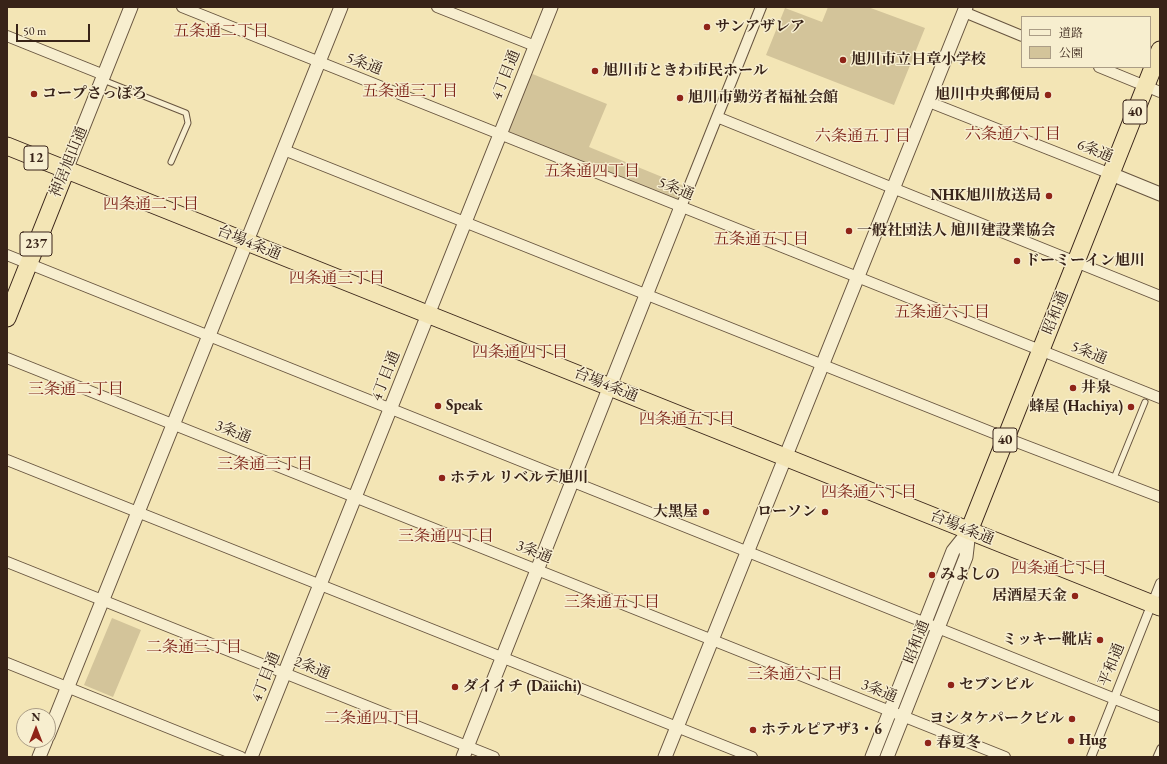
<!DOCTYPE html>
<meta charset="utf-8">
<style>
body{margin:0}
#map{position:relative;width:1167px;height:764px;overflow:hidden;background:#f3e5b5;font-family:"EB Garamond","Noto Serif JP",serif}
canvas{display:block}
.frame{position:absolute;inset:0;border:8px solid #382318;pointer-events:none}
.legend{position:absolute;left:1021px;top:16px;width:130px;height:52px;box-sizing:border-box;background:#f7eecf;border:1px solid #ab9d86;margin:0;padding:5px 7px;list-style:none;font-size:12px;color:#382318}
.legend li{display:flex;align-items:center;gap:8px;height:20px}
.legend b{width:20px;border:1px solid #ab9d86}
.north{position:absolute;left:16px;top:708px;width:40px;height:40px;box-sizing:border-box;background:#f7eecf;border:1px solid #ab9d86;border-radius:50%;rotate:0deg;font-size:11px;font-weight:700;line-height:16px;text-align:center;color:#382318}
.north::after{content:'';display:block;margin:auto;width:14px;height:18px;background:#8f2418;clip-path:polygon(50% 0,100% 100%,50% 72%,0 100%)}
.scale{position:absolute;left:16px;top:24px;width:74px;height:18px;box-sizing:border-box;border:2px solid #382318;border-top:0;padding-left:5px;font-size:12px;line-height:14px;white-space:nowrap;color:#382318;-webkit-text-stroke:3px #f7eecf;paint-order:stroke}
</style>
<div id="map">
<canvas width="1167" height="764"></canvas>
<div class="frame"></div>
<ul class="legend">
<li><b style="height:5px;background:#f7eecf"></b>道路</li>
<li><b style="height:11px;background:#d3c49a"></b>公園</li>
</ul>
<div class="north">N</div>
<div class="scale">50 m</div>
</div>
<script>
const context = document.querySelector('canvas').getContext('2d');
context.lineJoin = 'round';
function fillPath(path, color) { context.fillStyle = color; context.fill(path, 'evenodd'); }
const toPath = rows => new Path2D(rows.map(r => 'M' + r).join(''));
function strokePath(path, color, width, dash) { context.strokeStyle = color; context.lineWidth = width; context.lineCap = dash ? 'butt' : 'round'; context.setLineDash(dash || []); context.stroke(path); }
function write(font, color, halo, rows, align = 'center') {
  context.font = font + ' "EB Garamond","Noto Serif JP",serif'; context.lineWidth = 3; context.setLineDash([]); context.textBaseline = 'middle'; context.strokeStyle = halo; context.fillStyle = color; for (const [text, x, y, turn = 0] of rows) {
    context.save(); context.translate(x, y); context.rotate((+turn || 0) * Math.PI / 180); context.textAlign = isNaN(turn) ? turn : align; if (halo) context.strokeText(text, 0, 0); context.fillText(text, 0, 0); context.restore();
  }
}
fillPath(toPath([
 [828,7,868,7,925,28,894,105,766,55,785,8,822,22],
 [530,73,607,104,589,147,689,188,681,207,507,136],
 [112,618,141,630,113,697,84,685]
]), '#d3c49a');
const service = toPath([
 [103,80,186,113,188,123,171,162],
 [1114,478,1145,402],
 [1156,757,1160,748]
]);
const pedestrian = toPath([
 [1091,757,1160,583]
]);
const minor = toPath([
 [182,7,1160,398],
 [437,7,535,46],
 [964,12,1022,36],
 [7,36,104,75],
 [1099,67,1160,92],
 [929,102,1111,174],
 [717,117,1160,296],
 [284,150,1006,438,1160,497],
 [681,207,761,7],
 [7,255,1160,717],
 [7,358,1005,757],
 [7,460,752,757],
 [7,562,494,757],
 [7,663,241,757]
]);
const tertiary = toPath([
 [66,170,131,7],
 [1111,174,1160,194],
 [48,736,341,7],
 [39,757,46,740],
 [251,757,551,7],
 [463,757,681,207],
 [665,757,966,7],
 [872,757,953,551,969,531],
 [887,757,966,557,969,531]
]);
const trunk = toPath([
 [7,146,1160,607],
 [7,318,66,170],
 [969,531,1160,50]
]);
strokePath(service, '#67543f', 7);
strokePath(pedestrian, '#67543f', 10);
strokePath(minor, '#67543f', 12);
strokePath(tertiary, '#67543f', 15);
strokePath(trunk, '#382318', 19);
strokePath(service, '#f7eecf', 5);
strokePath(pedestrian, '#f7eecf', 8);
strokePath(minor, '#f7eecf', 10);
strokePath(tertiary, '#f7eecf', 13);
strokePath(trunk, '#f3e5b5', 17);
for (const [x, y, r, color] of [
 [707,27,4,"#8f2418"],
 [843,60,4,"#8f2418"],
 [595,71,4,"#8f2418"],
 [34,94,4,"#8f2418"],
 [1048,95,4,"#8f2418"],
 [680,98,4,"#8f2418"],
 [1049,196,4,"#8f2418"],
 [849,231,4,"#8f2418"],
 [1017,261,4,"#8f2418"],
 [1073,388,4,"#8f2418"],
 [438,406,4,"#8f2418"],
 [1131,407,4,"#8f2418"],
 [442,478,4,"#8f2418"],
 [706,512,4,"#8f2418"],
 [825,512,4,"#8f2418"],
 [932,575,4,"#8f2418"],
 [1075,596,4,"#8f2418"],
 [1100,640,4,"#8f2418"],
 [951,685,4,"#8f2418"],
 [455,687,4,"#8f2418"],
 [1072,719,4,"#8f2418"],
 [753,730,4,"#8f2418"],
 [1071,741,4,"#8f2418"],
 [928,743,4,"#8f2418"]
]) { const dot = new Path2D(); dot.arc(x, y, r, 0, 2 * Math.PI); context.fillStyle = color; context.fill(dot); strokePath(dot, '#f7eecf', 1.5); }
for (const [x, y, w] of [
 [1135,112,24],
 [36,158,24],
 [36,244,32],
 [1005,440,24]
]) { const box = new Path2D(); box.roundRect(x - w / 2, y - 12, w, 24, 3); context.fillStyle = '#f7eecf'; context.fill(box); strokePath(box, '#382318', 1); }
write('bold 14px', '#382318', null, [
 ["40",1135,112],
 ["12",36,158],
 ["237",36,244],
 ["40",1005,440]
]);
write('bold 15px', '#382318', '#f7eecf', [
 ["サンアザレア",715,27],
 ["旭川市立日章小学校",851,60],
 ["旭川市ときわ市民ホール",603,71],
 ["コープさっぽろ",42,94],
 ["旭川中央郵便局",1040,95,"right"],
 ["旭川市勤労者福祉会館",688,98],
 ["NHK旭川放送局",1041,196,"right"],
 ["一般社団法人 旭川建設業協会",857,231],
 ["ドーミーイン旭川",1025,261],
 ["井泉",1081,388],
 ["Speak",446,406],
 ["蜂屋 (Hachiya)",1123,407,"right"],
 ["ホテル リベルテ旭川",450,478],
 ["大黑屋",698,512,"right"],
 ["ローソン",817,512,"right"],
 ["みよしの",940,575],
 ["居酒屋天金",1067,596,"right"],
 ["ミッキー靴店",1092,640,"right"],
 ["セブンビル",959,685],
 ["ダイイチ (Daiichi)",463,687],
 ["ヨシタケパークビル",1064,719,"right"],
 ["ホテルピアザ3・6",761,730],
 ["Hug",1079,741],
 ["春夏冬",936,743]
], 'left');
write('15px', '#382318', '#f7eecf', [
 ["5条通",364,64,21],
 ["4丁目通",506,75,-68],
 ["6条通",1095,151,22],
 ["神居旭山通",69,162,-68],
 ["5条通",676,189,22],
 ["台場4条通",249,243,22],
 ["昭和通",1056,313,-68],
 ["5条通",1089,353,22],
 ["4丁目通",386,376,-68],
 ["台場4条通",606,385,22],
 ["3条通",233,432,22],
 ["台場4条通",962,528,22],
 ["3条通",534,552,22],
 ["昭和通",917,642,-69],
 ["平和通",1112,665,-68],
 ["2条通",312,668,22],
 ["4丁目通",266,677,-68],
 ["3条通",879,691,22]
]);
write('16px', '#7a1f14', '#f7eecf', [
 ["五条通二丁目",221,32],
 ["五条通三丁目",410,92],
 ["六条通六丁目",1013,135],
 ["六条通五丁目",863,137],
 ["五条通四丁目",592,172],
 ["四条通二丁目",151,205],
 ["五条通五丁目",761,240],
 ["四条通三丁目",337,279],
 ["五条通六丁目",942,313],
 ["四条通四丁目",520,353],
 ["三条通二丁目",76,390],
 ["四条通五丁目",687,420],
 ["三条通三丁目",265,465],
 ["四条通六丁目",869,493],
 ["三条通四丁目",446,537],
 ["四条通七丁目",1059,569],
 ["三条通五丁目",612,603],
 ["二条通三丁目",194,648],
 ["三条通六丁目",795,675],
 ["二条通四丁目",372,719]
]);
</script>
